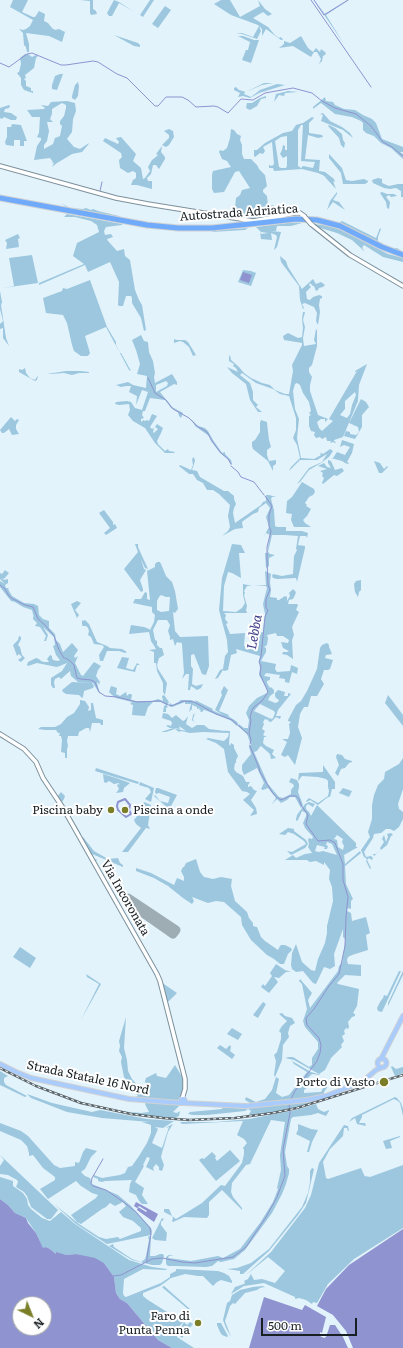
<!DOCTYPE html>
<style>
body{margin:0}
#map{position:relative;width:403px;height:1348px;overflow:hidden;background:#e2f3fc;font-family:Literata,serif}
canvas{display:block}
.north{position:absolute;left:12px;top:1296px;width:40px;height:40px;box-sizing:border-box;background:#fff;border:1px solid #a3a6a7;border-radius:50%;rotate:137deg;font-size:11px;font-weight:700;line-height:16px;text-align:center;color:#182024}
.north::after{content:'';display:block;margin:auto;width:14px;height:18px;background:#7a7e27;clip-path:polygon(50% 0,100% 100%,50% 72%,0 100%)}
.scale{position:absolute;left:261px;top:1318px;width:96px;height:18px;box-sizing:border-box;border:2px solid #182024;border-top:0;padding-left:5px;font-size:12px;line-height:14px;white-space:nowrap;color:#182024;-webkit-text-stroke:3px #fff;paint-order:stroke}
</style>
<div id="map">
<canvas width="403" height="1348"></canvas>
<div class="north">N</div>
<div class="scale">500 m</div>
</div>
<script>
const context = document.querySelector('canvas').getContext('2d');
context.lineJoin = 'round';
function fillPath(path, color) { context.fillStyle = color; context.fill(path, 'evenodd'); }
const toPath = rows => new Path2D(rows.map(r => 'M' + r).join(''));
function strokePath(path, color, width, dash) { context.strokeStyle = color; context.lineWidth = width; context.lineCap = dash ? 'butt' : 'round'; context.setLineDash(dash || []); context.stroke(path); }
function write(font, color, halo, rows, align = 'center') {
  context.font = font + ' Literata,serif'; context.lineWidth = 4; context.setLineDash([]); context.textBaseline = 'middle'; context.strokeStyle = halo; context.fillStyle = color; for (const [text, x, y, turn = 0] of rows) {
    context.save(); context.translate(x, y); context.rotate((+turn || 0) * Math.PI / 180); context.textAlign = isNaN(turn) ? turn : align; if (halo) context.strokeText(text, 0, 0); context.fillText(text, 0, 0); context.restore();
  }
}
fillPath(toPath([
 [13,0,28,0,22,12,33,17,35,17,39,11,45,14,44,21,48,23,52,28,55,30,59,29,65,32,62,42,49,36,26,33,29,44,29,52,27,52,26,47,24,45,23,33,19,29,23,30,26,29,30,26,33,20,10,7],
 [80,0,93,0,93,9,96,11,97,14,91,15,90,13,90,1],
 [114,0,119,2,133,11,119,3,112,16,109,16,107,13],
 [150,0,154,0,143,17,140,15],
 [221,0,230,0,240,17,260,6,258,0,265,9,272,14,268,16,263,12,253,18,268,27,275,35,279,38,281,37,283,40,281,40,266,29,262,36,262,29,258,25,231,15,214,4],
 [314,0,325,14,348,0,349,0,326,15,344,44],
 [165,6,180,16,171,10,158,28,152,24],
 [259,26,261,31,257,39,242,34,236,34,242,33,253,37],
 [114,35,138,43,140,45,140,47,134,46],
 [238,36,243,36,254,40,259,40,251,63,242,60,246,50,248,50,250,42],
 [301,36,308,48,313,52,316,48,320,52,321,49,325,52,326,54,323,56,322,61,319,64,321,59,317,52,314,52,311,57,293,46,279,48,284,44,284,41,290,43],
 [25,54,28,54,32,57,36,55,38,56,36,58,34,68,25,75,26,78,24,79,26,81,26,86,31,88,31,91,33,91,33,93,24,90,21,85,21,78,17,73,19,72,21,64,20,58],
 [60,74,63,74,57,90,52,89,52,85,55,76],
 [78,82,79,86,78,96,75,100,72,98,72,96,75,85],
 [264,83,273,83,262,85,246,92,245,92,244,94,251,97,260,90,277,84,285,85,259,93,250,98,243,96,238,97,240,93,234,90,234,88,236,87,239,90,246,92],
 [288,91,298,92,285,93,284,96,279,95,274,102,276,94],
 [266,96,266,98,261,99,257,106,250,110,246,108,247,103,252,103,260,98],
 [325,97,326,101,333,102,335,105,344,109,355,110,363,115,372,119,376,123,382,139,403,147,403,152,400,152,403,154,403,159,391,148,381,143,374,136,366,133,363,130,363,123,361,121,352,117,335,114,321,103,313,109,313,107],
 [67,101,75,103,76,111,73,119,72,132,67,139,74,147,80,149,89,143,88,145,82,152,72,154,57,163,52,167,54,163,51,162,53,162,50,158,34,160,37,146,41,140,41,138,37,137,39,133,40,117,32,117,27,110,44,109,45,108,41,105,48,106,51,102],
 [62,103,66,105,66,108,64,116,60,121,60,124,62,126,60,136,55,138,53,144,44,149,44,145,47,141,49,131,47,122,53,122,50,119,52,114,52,109],
 [9,105,10,106,9,108,5,109,4,112,11,113,17,117,16,120,11,120,4,117,2,119,0,118,0,108],
 [323,113,330,121,342,127,350,133,353,138,343,130,321,121,323,115,320,114],
 [312,117,314,118,309,123,309,133,322,135,323,137,318,138,308,135,305,159,320,160,319,171,325,172,334,179,335,182,333,181,336,189,324,176,331,179,318,173,302,169,274,171,273,168,269,168,269,165,272,166,274,164,272,142,263,147,265,151,263,154,260,153,255,157,254,156,254,150,257,150,265,143,283,133,292,131,296,125,303,123],
 [301,125,303,125,301,161,315,162,313,168,303,166,301,168,298,166,298,130],
 [287,136,287,150,285,150,285,146,283,145,282,150,280,154,283,158,287,156,287,166,286,168,281,168,279,167,275,141,281,137],
 [12,124,21,125,27,141,24,141,24,146,20,146,20,140,14,140,14,146,6,145,5,142,7,137,7,127,11,127],
 [329,125,335,128,342,134,343,140,345,143,344,148,341,145,339,138,328,126],
 [169,129,173,131,174,137,169,145,166,147,162,145,169,138,169,135,164,131],
 [231,129,234,130,237,134,241,136,240,140,242,145,242,154,244,159,251,159,257,165,259,169,265,175,267,186,263,190,263,192,267,196,268,206,273,205,276,208,267,218,254,220,234,217,236,198,240,195,242,190,250,188,239,171,235,172,224,192,214,193,212,189,212,175,213,171,231,167,227,161,222,159,219,152,220,150,223,151,227,148,230,138],
 [121,137,136,154,133,161,141,168,143,179,145,178,150,171,148,167,152,160,157,156,158,155,156,154,162,146,161,152,165,157,165,159,159,169,156,165,153,165,151,174,147,178,148,181,152,181,152,189,137,185,131,185,133,180,136,178,136,173,133,171,128,173,120,168,119,160,122,157,121,153,103,141,105,138,118,144,119,142,116,138],
 [329,154,342,168,346,180,352,181,364,179,368,181,368,182,365,184,343,184,341,173,329,158],
 [378,178,382,179,382,183,389,186,398,184,403,184,403,197,401,197,401,191,396,188,390,189,384,188,373,183,372,180],
 [337,192,337,194,333,200,339,202,345,210,333,202,327,210,330,201],
 [382,192,387,194,394,194,397,196,391,197,389,195,386,197,390,202,389,209,387,208,386,202,380,193],
 [61,203,70,208,83,209,86,208,91,210,93,209,98,211,119,216,120,218,68,208],
 [67,214,122,224,122,225,106,227,104,231,105,235,111,234,113,237,107,239,108,241,117,251,124,249,125,256,130,260,135,290,139,300,142,305,143,311,146,330,144,331,141,318,132,303,132,298,131,296,126,296,123,306,119,306,118,305,119,282,110,262,88,272,85,265,39,285,39,283,84,264,73,256,77,243,99,232,97,225,91,221,75,217,64,217],
 [307,216,322,218,339,223,342,221,376,238,380,228,381,229,378,237,378,241,385,245,392,248,397,248,403,252,399,251,399,253,357,233,307,218,306,216],
 [287,223,302,223,291,226,277,226,276,231,271,231,281,232,277,247,274,250,277,237,276,235,271,233,272,240,261,239,260,232,261,234,268,233,261,232,256,227],
 [313,224,331,226,341,230,388,254,403,258,403,262,383,257,364,245,362,248,364,250,364,251,352,240,337,233,317,227],
 [248,228,245,230,212,232,215,230],
 [18,234,20,238,18,239,19,247,6,249,7,243,5,240],
 [32,255,38,283,3,288,14,286,9,258],
 [280,256,286,261,288,267,302,289,313,279,316,284,321,282,325,285,323,287,319,288,318,290,316,291,314,286,313,286,310,283,309,285,311,287,306,292,307,299,310,300,313,297,319,295,322,296,322,298,320,299,319,305,320,312,318,325,316,321,317,313,314,307,305,303,302,304,304,308,303,309,300,300,299,286,281,262],
 [243,270,251,271,256,273,251,286,238,282],
 [90,280,107,327,116,342,116,345,120,353,121,353,131,371,129,370,106,327,85,336,90,353,88,356,81,356,74,351,72,345,67,323,63,315,46,313,43,298,62,291,63,288,67,289],
 [0,291,2,302,1,305,6,338,9,346,3,338,3,328,0,329,0,324,3,321,0,309],
 [303,312,305,312,303,320,305,327,303,338,304,346,316,344,314,340,316,329,317,330,317,346,312,365,309,368,309,372,312,377,310,385,310,391,318,415,328,419,325,422,325,419,321,419,317,422,319,428,322,431,333,421,329,419,357,371,355,372,355,371,367,364,359,385,358,401,343,437,334,440,334,441,336,442,335,443,333,442,330,443,331,441,327,441,326,437,322,439,320,437,316,438,314,435,315,432,311,431,309,426,309,416,311,415,309,413,311,411,309,402,303,393,300,385,297,383,295,384,293,391,295,409,299,419,297,438,301,458,314,459,321,455,320,454,321,453,323,454,330,449,333,451,329,457,321,463,309,470,300,482,297,484,309,468,322,462,327,454,317,460,300,460,289,471,291,467,300,458,297,445,293,438,296,430,296,418,289,396,280,394,273,389,256,383,242,373,240,375,250,383,253,392,253,400,258,405,256,407,262,412,258,412,250,400,246,384,232,373,227,367,238,372,236,368,233,366,234,364,229,361,229,357,230,355,231,360,239,367,244,373,251,378,262,383,270,385,275,390,285,394,289,394,293,371,292,365,302,345,302,343,284,340,283,336,288,333,298,338,302,337,303,328,302,319],
 [355,392,356,395,352,405,350,414,347,418,340,415,345,409,345,401],
 [141,335,144,341,148,342,149,352,153,361,155,373,154,377,155,383,172,374,177,382,177,385,174,384,160,392,172,407,183,413,181,418,179,416,178,412,171,408,165,400,150,398,145,411,143,411,142,415,144,418,141,419,141,421,142,422,143,420,145,421,147,420,149,421,152,414,157,416,150,427,152,429,154,428,153,432,154,433,158,429,155,427,157,424,163,428,161,433,157,441,158,444,165,451,168,449,169,451,175,452,174,453,165,453,155,443,145,428,133,421,128,415,130,410,129,404,119,405,115,404,116,402,127,401,131,402,135,408,142,410,148,392,142,390,136,405,137,396,129,392,131,386,126,386,121,387,116,385,128,382,133,385,146,388,147,376,137,374,140,364,136,350,132,340],
 [166,381,168,383,167,386,156,392,156,385],
 [174,339,177,340,185,340,188,342,196,355,193,356,189,347,183,342,180,341,174,343],
 [25,368,26,373,30,378,35,380,38,375,37,380,35,381,19,372,19,369,22,370],
 [66,371,80,371,89,372,89,373,79,373,72,375,64,373,51,374,47,374],
 [361,399,366,402,369,407,362,415,362,427,355,439,344,436,347,428,346,431,350,432,350,434,356,435,359,432,358,427,349,423],
 [11,417,15,421,17,419,19,420,16,425,16,429,19,434,12,435,9,429,4,433,2,433,0,430],
 [191,419,198,426,205,428,208,431,213,440,222,453,225,452,225,454,231,460,232,464,231,465,228,459,220,453,211,441,209,436,195,426],
 [261,420,267,422,267,423,269,440,271,447,267,450,267,455,269,461,276,460,276,464,273,466,273,471,268,461,253,449,252,446,252,442,255,440,260,432,260,423],
 [342,440,354,444,352,453,347,462,349,463,348,464,345,463,342,461,331,458,333,458,337,452,345,455,350,447,344,445,340,447],
 [194,457,195,461,192,470,197,471,200,477,224,491,228,491,234,496,234,499,236,504,234,508,233,513,235,523,261,505,263,502,266,501,266,495,269,495,276,497,272,497,271,499,274,510,275,526,277,527,286,527,286,531,302,531,308,533,307,538,306,536,300,536,298,545,305,546,305,548,297,582,296,578,277,579,273,578,272,576,273,574,282,576,293,574,294,556,297,550,296,549,298,536,285,535,272,535,268,552,270,554,275,555,269,558,269,566,266,568,265,553,267,553,270,535,266,533,263,538,269,527,266,517,270,508,266,503,259,508,258,512,253,514,243,521,242,522,243,528,235,529,222,536,228,531,230,527,228,516,230,505,219,494,213,490,207,490,203,483,197,480,193,474,189,474,179,466,180,465,191,470,193,465,192,459],
 [328,460,331,461,335,470,342,468,344,471,337,476,334,475,323,484,322,483,324,478,322,476,323,473,320,471,327,469,318,466,324,463,327,467,331,468,328,463],
 [374,461,380,463,384,469,387,466,388,467,382,473,379,473],
 [302,482,314,489,315,492,313,495,309,497,305,503,307,505,306,506,311,509,307,516,303,520,305,523,311,527,294,527,291,520,292,514,286,513,287,501,292,497],
 [104,510,113,522,113,525,115,524,117,528,106,535,104,533,110,528,99,513],
 [135,544,138,544,138,547,148,569,145,568,141,559,144,569,146,570,140,580,143,589,143,591,141,592,124,569,138,552],
 [232,544,241,545,245,553,239,553,241,578,232,573,228,572,224,586,223,611,236,612,242,608,245,603,243,595,243,584,252,586,247,586,244,591,245,593,244,595,247,606,246,610,247,613,224,613,226,615,225,619,228,623,226,624,230,634,245,633,244,646,258,646,259,633,263,632,265,614,263,604,267,588,266,586,254,586,266,585,265,571,271,574,270,582,271,590,270,597,277,598,277,600,279,600,285,596,287,597,287,601,290,596,289,593,293,589,296,592,295,595,293,599,289,600,288,604,297,604,298,605,296,610,299,612,292,627,294,635,292,640,293,659,287,655,282,654,283,652,287,652,289,651,283,648,281,642,288,643,289,640,283,636,277,636,276,633,267,635,268,638,267,645,264,647,266,648,266,652,261,661,276,664,275,669,277,672,290,671,291,665,298,668,297,674,292,672,289,683,285,682,285,679,279,678,280,675,266,673,264,676,270,677,270,680,267,681,267,683,270,688,271,687,274,690,274,693,270,696,268,700,275,703,278,702,279,700,276,698,275,696,275,693,278,690,285,692,284,696,288,696,288,693,291,694,278,710,276,716,281,716,280,719,276,717,270,723,271,722,268,721,269,718,272,719,273,718,275,713,274,711,260,704,254,711,269,718,268,720,265,719,263,722,264,724,262,729,265,731,263,735,267,737,264,737,263,743,266,746,274,750,272,754,276,758,271,759,270,754,261,746,259,748,257,751,254,752,268,784,279,797,272,804,276,798,268,788,263,790,261,789,264,783,257,768,244,775,242,770,242,765,251,754,249,747,249,745,251,745,247,734,238,726,239,724,244,728,248,728,249,720,246,713,249,706,257,698,267,693,267,689,259,675,260,669,259,662,260,656,236,649,237,653,231,655,228,670,224,671,223,670,218,678,215,679,220,670,223,669,225,656,228,652,227,640,219,610,222,578],
 [157,562,160,562,161,564,166,576,172,582,175,591,178,609,175,613,173,612,175,631,180,637,208,636,209,666,206,675,202,674,194,654,191,655,191,666,193,669,192,684,196,686,203,684,201,688,197,690,191,686,190,690,188,690,189,674,186,674,182,679,184,673,182,644,181,642,180,643,177,642,175,646,173,639,170,640,170,637,168,631,170,625,167,620,158,620,153,630,155,640,157,641,157,645,160,648,162,648,164,655,159,658,157,665,158,669,167,683,165,695,163,692,163,683,157,671,156,663,154,663,154,652,149,650,156,649,151,641,149,632,129,634,131,625,144,627,149,629,150,630,154,622,155,615,152,612,152,607,133,603,135,599,141,599,145,592,147,593,147,599,150,600,147,571,155,567,155,564],
 [161,595,166,597,170,597,169,611,161,612,157,610,157,601,159,597],
 [5,570,9,573,4,579,1,578,4,580,8,579,8,583,5,585,6,588,9,588,8,589,12,596,24,603,34,604,38,606,39,615,43,619,49,621,49,628,55,634,56,640,60,644,63,652,72,643,78,650,74,656,75,658,78,656,75,663,81,675,83,676,94,662,101,666,98,670,96,676,100,682,99,685,98,682,97,683,100,694,99,693,93,683,78,682,71,676,70,671,61,679,59,677,55,679,54,682,55,688,53,688,51,685,51,678,62,671,67,663,57,667,37,663,28,666,27,665,28,662,36,658,39,659,41,661,44,662,49,662,47,659,50,655,52,656,52,658,53,660,58,661,60,660,56,655,53,646,55,645,54,637,43,627,48,635,46,641,44,641,46,636,40,627,35,626,37,623,33,619,33,616,34,618,32,610,23,607,15,602,11,601,0,587,0,581,5,584,0,579,0,573,2,574],
 [361,580,361,590,359,592,358,597,355,592,354,584,356,581],
 [77,601,81,603,75,610,79,615,77,618,71,604],
 [82,620,83,621,85,620,89,624,97,642,107,646,110,648,122,649,127,652,125,653,119,651,107,651,103,661,100,661,99,655,104,647,102,645,94,644,91,637,88,635,89,631,88,628,86,626,83,626,82,625],
 [19,636,21,637,21,639,18,645,20,647,22,655,25,658,21,662,18,660,22,657,19,654,17,656,13,645,18,640],
 [327,643,329,645,329,647,332,654,326,655,325,658,333,660,330,669,328,670,324,670,321,679,324,684,317,696,311,696,308,707,304,707,300,714,298,727,302,738,295,765,288,755,285,757,281,755,287,742,282,739,288,739,290,733,289,724,291,722,288,721,288,720,296,705,301,701,307,691,317,669,320,648,322,645],
 [122,657,129,658,126,668,133,670,137,663,140,665,137,665,135,672,117,668],
 [72,682,92,683,94,686,93,688,84,691,83,697,82,698,79,695,66,694,63,692,62,690],
 [111,686,117,688,116,694,120,696,126,692,127,696,129,694,131,694,132,695,131,700,136,701,152,701,158,699,163,701,162,696,164,695,169,702,167,706,168,707,166,708,166,712,163,712,164,706,166,705,161,702,153,702,148,707,145,716,132,715,133,705,130,704,132,702,116,698,112,695,109,692],
 [224,686,228,690,219,711,229,715,228,716,236,721,238,723,237,726,230,720,202,709,204,710,202,712,200,712,201,711,199,709,195,713,193,719,194,722,192,720,193,715,200,708,197,709,197,707,192,705,192,709,189,712,191,704,185,704,185,702,172,707,169,706,170,703,173,705,180,701,180,700,191,700,196,702,195,700,213,709,212,710,223,715,215,710,222,695,221,692],
 [388,695,403,715,403,726,385,703],
 [80,700,85,701,89,707,88,711,91,710,91,703,93,703,96,718,103,720,103,725,101,725,100,723,92,723,90,732,89,728,86,728,79,732,78,736,68,736,67,741,68,746,67,749,67,758,65,758,65,753,61,752,62,740,61,736,59,736,60,733,58,733,56,730,45,730,38,729,41,727,55,727,61,724,67,717,74,713,80,704],
 [163,713,168,714,172,718,176,715,177,716,183,721,185,720,188,716,186,724,192,728,197,725,204,725,209,729,225,731,227,730,226,731,230,731,229,744,230,746,231,743,234,745,234,748,238,756,236,760,236,763,235,763,234,769,236,772,243,776,246,782,250,782,248,785,248,787,251,786,254,790,257,791,251,800,256,808,257,814,250,816,254,810,243,800,250,794,247,792,242,791,228,772,224,749,216,743,206,739,208,738,224,741,228,737,229,733,203,732,190,733,181,731,179,732,175,729,166,732,161,732,173,728,186,731,179,726,180,729,175,728,170,728,166,726,168,725,171,726,172,723,171,721,162,718],
 [337,754,342,755,345,759,352,761,352,762,349,763,345,768,341,769,338,776,335,773,339,765,336,757],
 [403,758,403,789,398,804,399,809,403,812,403,819,399,827,394,831,390,829,386,829,381,833,374,834,373,838,364,852,366,857,371,856,373,858,372,860,369,858,367,860,371,868,370,869,366,861,367,859,364,857,361,850,370,837,368,832,372,819,372,805,374,795,378,785,384,779,385,772,399,764],
 [323,765,335,782,335,789,332,789,330,797,328,797,318,805,310,800,307,802,306,801,309,798,318,803,328,796,329,791,328,787,328,781,326,779,318,777,302,776,298,781,299,773,323,772],
 [96,768,139,782,138,784,95,771],
 [103,774,116,778,130,783,124,788,123,792,116,793,119,789,117,785,119,784,120,788,119,783,114,784,109,781,106,783,104,782],
 [291,778,297,780,299,784,299,787,298,792,303,805,301,808,295,797,290,797,287,800,281,803,277,799,279,797,283,798,291,794,291,790,294,786,293,784,289,782],
 [140,782,154,788,151,802,145,799,151,792,149,788,139,785],
 [156,788,158,788,177,795,170,808,169,809,154,796,155,795,160,801,168,803,170,797,159,793,156,794,155,792],
 [343,788,352,791,349,797,339,793],
 [61,792,65,796,64,799,66,796,62,802,81,834,80,834,61,803,63,801,60,802,57,797],
 [144,802,151,805,148,825,150,829,146,828,128,852,122,852,141,828,136,824,134,820,143,808,141,806],
 [309,802,315,804,313,807,308,804,306,806,306,809,309,812,311,816,317,805,356,843,356,847,358,847,344,855,345,864,360,851,361,853,345,866,346,884,353,899,351,901,351,909,348,908,347,911,351,913,352,921,366,917,370,933,366,935,368,950,352,955,348,957,347,960,348,964,361,965,361,976,345,975,337,983,338,984,359,989,357,1006,353,1013,355,1014,355,1016,352,1017,348,1022,349,1027,348,1029,346,1028,344,1031,345,1034,342,1036,344,1041,341,1045,342,1047,331,1058,325,1070,319,1074,294,1060,285,1058,289,1057,293,1057,309,1067,312,1065,312,1058,318,1049,318,1042,305,1027,303,1021,307,1009,302,984,299,981,300,979,312,993,308,1000,310,1008,338,971,339,966,342,963,345,942,345,939,343,937,343,929,334,954,335,966,330,969,324,967,316,984,313,983,303,971,296,972,292,969,291,965,292,953,296,944,302,962,311,970,315,971,318,959,325,943,327,933,327,926,333,901,332,887,329,879,330,870,324,862,324,865,316,861,310,862,307,860,285,860,293,855,296,858,305,854,312,853,308,847,309,844,308,840,309,838,312,839,313,837,305,828,303,823,306,816,306,813,302,811,298,820,296,821,296,819,297,815,305,804],
 [337,835,343,839,342,842,344,846,343,850,338,847,337,840,334,839],
 [327,842,332,844,337,855,323,851,319,852,315,851,317,845,325,847,324,849,327,849,328,846,326,845],
 [288,828,294,829,294,831,306,840,308,844,305,848,291,855,287,851,292,852,306,844,304,841,294,834,288,832,285,835,279,834],
 [391,833,393,835,391,836,387,845,374,856,373,854,376,854,381,850,380,848,384,842,382,839,384,835,386,842,388,837,387,834],
 [83,837,94,851,108,859,118,858,120,863,123,865,123,867,92,854,94,860,96,859,97,860,95,862,81,839],
 [196,859,200,872,204,877,213,879,221,877,232,879,231,886,235,901,247,912,249,918,253,923,253,926,257,927,261,937,265,941,278,950,280,946,281,945,285,945,291,948,292,950,288,954,284,964,280,964,274,959,267,955,251,940,242,925,241,917,224,902,216,901,208,903,192,897,194,901,192,904,183,898,168,886,154,878,136,871,136,868,151,873,174,885,177,878,184,881,184,877,181,871,183,867,184,867,186,863],
 [20,947,36,958,30,968,13,957],
 [276,964,285,970,291,972,286,972,279,978,274,977,278,982,269,993,261,987,263,984,265,986,272,976,270,973],
 [399,971,401,971,382,1012,378,1011,377,1008,380,1002,383,998,384,995,387,996],
 [403,971,403,975,388,1006,388,1003],
 [86,974,101,984,81,1020,99,984,87,977],
 [161,982,177,993,169,1001,167,1002],
 [263,1002,266,1004,258,1018,253,1015],
 [282,1013,285,1016,292,1018,295,1023,290,1026,288,1033,289,1037,283,1045,282,1060,275,1077,274,1075,276,1061,274,1055,277,1052,281,1039,281,1033,279,1031,282,1026,287,1021,279,1014],
 [126,1017,124,1048,127,1060,128,1071,132,1079,145,1094,147,1093,145,1081,146,1078,156,1073,157,1076,166,1078,175,1065,184,1080,182,1097,180,1100,178,1101,132,1098,138,1096,124,1077,121,1062,122,1057,119,1051,120,1046,119,1041],
 [232,1028,242,1034,238,1040,227,1034],
 [220,1045,226,1049,230,1045,231,1047,230,1051,235,1055,232,1059,217,1048],
 [292,1061,311,1072,321,1075,312,1074,308,1078,305,1083,308,1087,304,1090,304,1093,321,1092,324,1086,328,1084,327,1088,324,1092,324,1095,318,1097,254,1105,245,1100,246,1097,256,1102,265,1099,272,1090,276,1077,279,1079,276,1093,282,1097,289,1095,307,1072,294,1064],
 [392,1066,396,1069,403,1067,403,1073,395,1076,391,1067],
 [0,1071,8,1076,4,1078,4,1082,6,1085,27,1096,25,1097,0,1085],
 [27,1094,52,1103,92,1112,100,1110,147,1119,174,1121,163,1128,155,1127,158,1129,152,1143,162,1148,169,1127,165,1128,173,1124,168,1132,162,1153,161,1157,164,1165,162,1171,159,1170,159,1167,156,1164,153,1168,154,1171,146,1167,150,1158,147,1157,143,1165,144,1166,135,1182,144,1188,142,1195,148,1204,142,1204,139,1201,136,1195,129,1192,130,1184,132,1180,105,1181,102,1182,98,1181,98,1179,93,1177,94,1175,102,1178,120,1175,125,1173,128,1167,132,1166,139,1156,147,1143,151,1133,151,1125,142,1122,150,1122,102,1118,67,1112,31,1098],
 [331,1095,332,1096,297,1107,265,1114,259,1112,262,1114,250,1116,249,1114,251,1111,248,1109,250,1108],
 [395,1097,397,1098,401,1103,403,1109,403,1116,400,1103,398,1101,394,1099,362,1115,362,1117,359,1123,365,1123,366,1126,357,1124,355,1118,349,1122,352,1118],
 [146,1102,180,1104,181,1106,179,1106,173,1112,177,1113,180,1111,179,1116,174,1118,148,1116,119,1111,141,1113,149,1112,145,1104],
 [316,1104,318,1109,324,1112,329,1110,329,1111,326,1116,318,1113,311,1115,293,1117,291,1119,285,1152,287,1166,289,1169,289,1173,286,1184,282,1194,272,1213,245,1250,234,1259,221,1262,218,1261,212,1266,206,1267,174,1266,168,1266,166,1264,166,1257,169,1255,174,1256,169,1256,168,1258,191,1261,218,1256,223,1258,240,1249,260,1223,273,1202,278,1189,277,1188,281,1170,280,1155,285,1122,271,1120,250,1164,246,1165,232,1183,231,1192,233,1197,242,1208,242,1210,222,1190,209,1202,209,1215,207,1218,184,1217,173,1222,172,1221,173,1218,172,1216,164,1212,164,1209,169,1209,172,1216,176,1219,202,1203,221,1185,225,1186,242,1163,244,1154,244,1150,243,1148,247,1143,244,1139,237,1135,243,1121,182,1124,180,1122,216,1122,249,1119,296,1110],
 [223,1107,248,1109,245,1111,207,1115,193,1115,188,1114,190,1112,222,1109],
 [0,1123,21,1131,28,1136,54,1165,60,1168,75,1166,75,1162,79,1163,83,1152,86,1148,97,1151,91,1157,85,1169,81,1172,85,1176,90,1178,92,1184,118,1195,131,1206,151,1228,152,1231,151,1235,107,1244,76,1224,54,1204,79,1224,99,1237,106,1239,118,1237,120,1239,141,1231,141,1228,133,1221,123,1217,119,1212,126,1206,123,1202,115,1206,110,1203,106,1207,102,1209,81,1224,77,1222,71,1215,96,1198,98,1195,92,1193,81,1186,76,1181,48,1199,40,1189,55,1180,55,1177,43,1168,33,1155,29,1156,29,1153,27,1146,21,1140,0,1131],
 [298,1124,311,1129,318,1130,312,1142,309,1152,307,1152,310,1141,296,1134,298,1130],
 [344,1125,348,1126,349,1131,348,1131,347,1128,344,1128,343,1136,330,1149,323,1162,326,1178,328,1179,361,1168,366,1179,365,1176,370,1177,403,1165,403,1228,354,1259,328,1284,317,1303,313,1302,312,1304,306,1300,299,1298,295,1299,295,1297,264,1283,244,1286,231,1294,235,1287,244,1284,245,1283,244,1281,248,1279,251,1274,254,1280,262,1279,275,1283,285,1271,268,1257,246,1275,271,1252,305,1208,311,1195,319,1163],
 [400,1136,400,1137,390,1141,392,1148,386,1149,383,1141],
 [230,1150,240,1161,216,1181,199,1160,202,1158,204,1159,212,1152,216,1156,215,1158,217,1161],
 [0,1155,58,1210,51,1219,47,1219,31,1207,27,1196,24,1192,16,1187,18,1182,17,1180,8,1175,0,1174,0,1166,4,1160],
 [312,1168,314,1169,306,1203,298,1215,269,1251,243,1274,240,1274,240,1271,227,1269,237,1268,251,1263,269,1249,302,1207,308,1193,310,1182,310,1171],
 [0,1177,13,1181,13,1186,23,1193,27,1199,28,1205,31,1209,42,1218,50,1221,61,1212,75,1224,129,1260,152,1267,167,1269,166,1270,143,1269,124,1279,123,1293,124,1296,126,1297,161,1283,170,1277,170,1274,176,1271,176,1269,218,1271,224,1273,229,1276,232,1281,232,1283,221,1280,217,1282,213,1286,203,1276,198,1276,185,1274,171,1278,160,1286,143,1293,143,1296,148,1300,183,1322,177,1329,177,1337,194,1348,172,1348,158,1340,127,1303,120,1299,116,1293,114,1277,104,1263,76,1254,66,1255,56,1254,50,1249,46,1247,43,1249,36,1233,26,1218,15,1213,8,1205,0,1199],
 [162,1218,164,1219,161,1222,161,1225,167,1233,166,1241,155,1240,152,1238],
 [150,1236,151,1237,150,1256,155,1256,160,1254,163,1254,164,1256,162,1263,160,1265,152,1265,132,1260,109,1246,113,1244,114,1247,132,1259,141,1262,145,1259,146,1256,149,1240,148,1237],
 [164,1286,190,1309,189,1310,163,1288,162,1287],
 [263,1286,266,1288,264,1287,260,1288,257,1290,245,1293,235,1304,233,1303,230,1306,225,1321,231,1337,226,1328,223,1320,227,1303,230,1301,232,1295,240,1290,253,1287],
 [184,1322,187,1325,190,1322,193,1324,182,1338,179,1335,178,1331],
 [217,1323,221,1323,228,1336,227,1337,222,1335,220,1332,217,1325]
]), '#9cc7de');
fillPath(toPath([
 [243,272,252,275,249,283,240,280],
 [0,1199,8,1205,15,1213,26,1218,28,1223,36,1233,43,1248,46,1247,50,1249,56,1254,56,1252,66,1255,76,1254,95,1258,104,1263,114,1277,116,1293,120,1299,127,1303,158,1340,172,1348,0,1348],
 [20,1304,44,1304,44,1328,20,1328],
 [136,1202,158,1214,154,1222,137,1210,138,1207,146,1212,147,1211,139,1206,137,1208,134,1206],
 [403,1229,403,1348,353,1348,346,1331,333,1315,317,1306,326,1289,349,1265],
 [264,1297,302,1310,305,1305,326,1317,322,1333,320,1332,320,1334,316,1334,324,1338,326,1337,330,1325,335,1325,343,1337,348,1348,249,1348]
]), '#8f93d0');
strokePath(toPath([
 [311,0,371,87],
 [314,0,324,15,348,0],
 [0,63,9,67,27,54,32,53,61,65,66,65,93,61,98,62,117,74,127,78,155,106,158,106,166,97,182,97,188,100,196,107,214,106,218,107,228,113,241,99,253,100,265,93,293,88,312,93,322,101,335,108,356,114,371,126,383,142,392,147,403,156],
 [100,191,102,182],
 [148,378,155,393,166,400,173,409,189,418,197,426,207,432,212,441,221,453,228,459,231,464],
 [231,466,238,472,241,477,254,482,264,495],
 [0,585,5,589,9,596,13,599,25,605,33,607,38,619,45,625,54,636,59,650,64,658],
 [65,658,69,660,74,665,77,678,81,679,91,680,95,682,99,692,105,696,117,697,137,702,160,701,171,706,184,701,194,702,216,714,232,720,248,734],
 [250,744,251,740,249,733,251,720,250,717,252,710,254,707,262,701,268,692,260,674,261,666,259,662,261,656,265,617,268,610,266,608,266,599,270,590,268,585,267,560,267,547,271,531,269,526,269,515,272,506,265,496],
 [250,746,259,768,260,772,272,792,277,798],
 [278,798,281,800,290,796,296,796,299,799,301,805,308,815,306,824,318,841,330,840,335,843,343,864,343,880,348,897,346,917,345,946,339,974,329,986,314,1009,306,1018,307,1025,319,1038,321,1045,320,1053,317,1061,295,1091,290,1101],
 [103,1159,92,1178,91,1184,93,1186,106,1190,122,1201,136,1212,150,1228,151,1234,147,1257,147,1262],
 [113,1276,121,1275,152,1259,162,1258,182,1262,195,1263,233,1257,246,1247,266,1217,277,1197,285,1176,283,1149,290,1113,289,1104]
]), '#8f93d0', 1);
strokePath(toPath([
 [125,799,130,805,129,810,131,814,126,817,118,810,117,806,118,802,125,799]
]), '#8f93d0', 2);
strokePath(toPath([
 [128,898,176,930,173,934,126,901,128,898]
]), '#9eacb4', 9);
const secondary = toPath([
 [0,166,116,198,148,204,253,221,296,213,300,213,304,216],
 [311,224,350,255,403,286],
 [0,734,24,749,36,762,43,778,63,808,157,974,160,981,185,1079,185,1089,182,1099]
]);
const primary = toPath([
 '377.5 1063a4.5 4.5 0 1 1 9 0a4.5 4.5 0 1 1-9 0Z',
 [381,1059,403,1016],
 [0,1064,16,1072,31,1078,129,1099,181,1103],
 '181 1101a2 2 0 1 1 4 0a2 2 0 1 1-4 0Z',
 [184,1103,246,1106,307,1100,326,1096,362,1082,376,1070,381,1068]
]);
const motorway = toPath([
 [0,198,147,225,178,228,212,228,296,219,317,220,340,226,382,247,403,255]
]);
strokePath(secondary, '#7d909b', 5.5);
strokePath(primary, '#d1d2d3', 6);
strokePath(motorway, '#d1d2d3', 7);
strokePath(secondary, '#fff', 3.5);
strokePath(primary, '#a9ccfd', 4);
strokePath(motorway, '#6faafb', 5);
const rail = toPath([
 [0,1068,36,1086,81,1103,131,1114,163,1118,189,1120,235,1118,273,1113,297,1108,403,1075]
]);
strokePath(rail, '#5b666c', 2.5);
strokePath(rail, '#fff', 1, [3]);
const secondaryBridge = toPath([
 [304,216,311,224]
]);
strokePath(secondaryBridge, '#7d909b', 5.5, []);
strokePath(secondaryBridge, '#fff', 3.5);
for (const [x, y, r, color] of [
 [111,810,4,"#7a7e27"],
 [125,810,4,"#7a7e27"],
 [384,1082,5,"#7a7e27"],
 [198,1323,4,"#7a7e27"]
]) { const dot = new Path2D(); dot.arc(x, y, r, 0, 2 * Math.PI); context.fillStyle = color; context.fill(dot); strokePath(dot, '#fff', 1.5); }
write('12px', '#182024', '#fff', [
 ["Autostrada Adriatica",239,213,-4],
 ["Via Incoronata",125,898,60],
 ["Strada Statale 16 Nord",88,1078,12]
]);
write('12px', '#182024', '#fff', [
 ["Piscina baby",103,810],
 ["Piscina a onde",133,810,"left"],
 ["Porto di Vasto",375,1082],
 ["Faro di",190,1316],
 ["Punta Penna",190,1330]
], 'right');
write('italic 13px', '#414089', '#fff', [
 ["Lebba",255,632,-80]
]);
</script>
